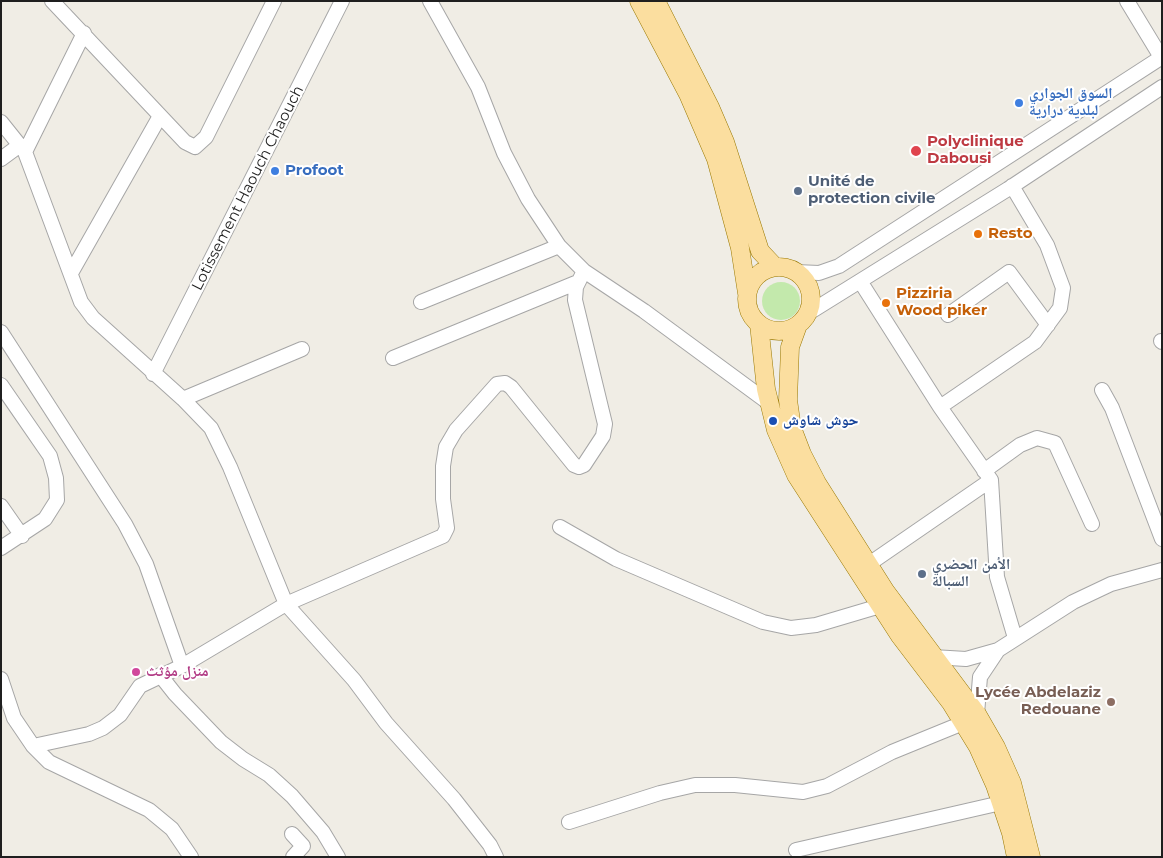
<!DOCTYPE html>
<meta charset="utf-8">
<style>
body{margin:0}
#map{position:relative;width:1163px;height:858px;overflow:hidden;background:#f0ede5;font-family:Montserrat,sans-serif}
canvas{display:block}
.frame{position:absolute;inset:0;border:2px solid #1f1f1f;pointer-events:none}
</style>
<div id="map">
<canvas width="1163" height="858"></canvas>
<div class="frame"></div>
</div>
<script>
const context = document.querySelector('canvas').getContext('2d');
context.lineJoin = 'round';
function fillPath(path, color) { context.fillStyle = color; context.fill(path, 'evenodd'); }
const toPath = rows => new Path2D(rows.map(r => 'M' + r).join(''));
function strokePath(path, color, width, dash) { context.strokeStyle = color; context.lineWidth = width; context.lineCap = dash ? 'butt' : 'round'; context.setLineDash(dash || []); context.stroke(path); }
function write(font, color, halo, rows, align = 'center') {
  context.font = font + ' Montserrat,"Noto Naskh Arabic",sans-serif'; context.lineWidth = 4; context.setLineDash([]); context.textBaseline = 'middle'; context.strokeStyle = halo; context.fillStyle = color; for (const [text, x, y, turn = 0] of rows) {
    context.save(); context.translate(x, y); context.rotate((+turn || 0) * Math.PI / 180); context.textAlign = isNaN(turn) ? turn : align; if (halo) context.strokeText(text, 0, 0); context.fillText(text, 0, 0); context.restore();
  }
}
fillPath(toPath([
 '762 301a19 19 0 1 1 38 0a19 19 0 1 1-38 0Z'
]), '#c3e9ac');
const minor = toPath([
 [52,1,185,142,195,147,206,137,274,1],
 [430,1,478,87,504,153,528,199,559,246,584,271,644,311,769,403],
 [1127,1,1161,57],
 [1,122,25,152,81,302,93,318,183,399,211,428,230,467,286,604,354,680,386,723,454,799,490,845,496,857],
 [25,152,84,33],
 [1,159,20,145],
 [796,272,819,273,839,266,1162,57],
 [71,273,160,116],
 [860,281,940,407,1035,342,1060,308,1063,288,1047,245,1012,186],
 [421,302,559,246],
 [807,314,1008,189,1162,87],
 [948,315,1009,272,1048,325],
 [1,332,125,524,146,564,182,666],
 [1161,341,1162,342],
 [393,358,578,282],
 [153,374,342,1],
 [1,385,50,456,56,478,57,500,45,519,1,548],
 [1102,390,1112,408,1162,539],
 [183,399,302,349],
 [940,407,991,480,997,577,1015,638],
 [984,471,1020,445,1037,438,1055,443,1092,524],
 [1,506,22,536],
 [560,527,616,559,763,622,791,628,816,625,880,606],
 [869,564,991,480],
 [998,650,1073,602,1111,584,1162,570],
 [933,657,966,659,998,650,980,677,977,714],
 [160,675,175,694,221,742,243,759,269,775,292,796,323,832,338,857],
 [1,679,14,718,33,746,49,762,149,810,172,829,191,857],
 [33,746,89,734,103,728,120,715,140,686,182,666,286,604,443,536,447,528,443,499,443,466,446,447,456,430,497,384,505,383,511,387,574,465,579,467,584,465,603,436,605,424,575,300,576,287,584,271],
 [569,822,660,793,695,785,735,785,803,792,827,786,892,752,963,723],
 [292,834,303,846,293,857],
 [796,850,1001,803]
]);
const major = toPath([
 [639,1,688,94,716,159,740,248,747,293],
 [656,1,710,107,725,142,760,251,775,267],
 '747 299a32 32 0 1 1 64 0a32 32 0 1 1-64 0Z',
 [759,324,766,389,776,430,796,475,900,636,951,703,978,747,995,785,1011,833,1016,857],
 [798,325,790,347,788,400,792,428,802,454,817,483,886,592,977,714,996,747,1012,783,1031,857]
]);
strokePath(minor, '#a6a6a6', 16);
strokePath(major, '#997801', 19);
strokePath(minor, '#fff', 14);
strokePath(major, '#fbde9f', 18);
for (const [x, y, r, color] of [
 [1019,103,5,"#3f7fe0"],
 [916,151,6,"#e0444e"],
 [275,171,5,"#3f7fe0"],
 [798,191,5,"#5c6f8a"],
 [978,234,5,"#e8710a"],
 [886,303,5,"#e8710a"],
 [773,421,5,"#1a4fb4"],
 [922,574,5,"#5c6f8a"],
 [136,672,5,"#d1479c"],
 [1111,702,5,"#8d6e63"]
]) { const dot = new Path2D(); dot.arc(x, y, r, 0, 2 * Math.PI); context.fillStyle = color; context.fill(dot); strokePath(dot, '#fff', 2); }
write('bold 15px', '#366cbe', '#fff', [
 ["السوق الجواري",1029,94],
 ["لبلدية درارية",1029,111],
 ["Profoot",285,171]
], 'left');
write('bold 15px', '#be3a42', '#fff', [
 ["Polyclinique",927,142],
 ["Dabousi",927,159]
], 'left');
write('bold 15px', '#4e5e75', '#fff', [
 ["Unité de",808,182],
 ["protection civile",808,199],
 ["الأمن الحضري",932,565],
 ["السبالة",932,582]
], 'left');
write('15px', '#1f1f1f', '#fff', [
 ["Lotissement Haouch Chaouch",248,188,-63]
]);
write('bold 15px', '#c56008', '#fff', [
 ["Resto",988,234],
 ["Pizziria",896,294],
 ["Wood piker",896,311]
], 'left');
write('bold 15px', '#164399', '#fff', [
 ["حوش شاوش",783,421]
], 'left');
write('bold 15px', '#b23c85', '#fff', [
 ["منزل مؤثث",146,672]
], 'left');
write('bold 15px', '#785e54', '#fff', [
 ["Lycée Abdelaziz",1101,693],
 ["Redouane",1101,710]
], 'right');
</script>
